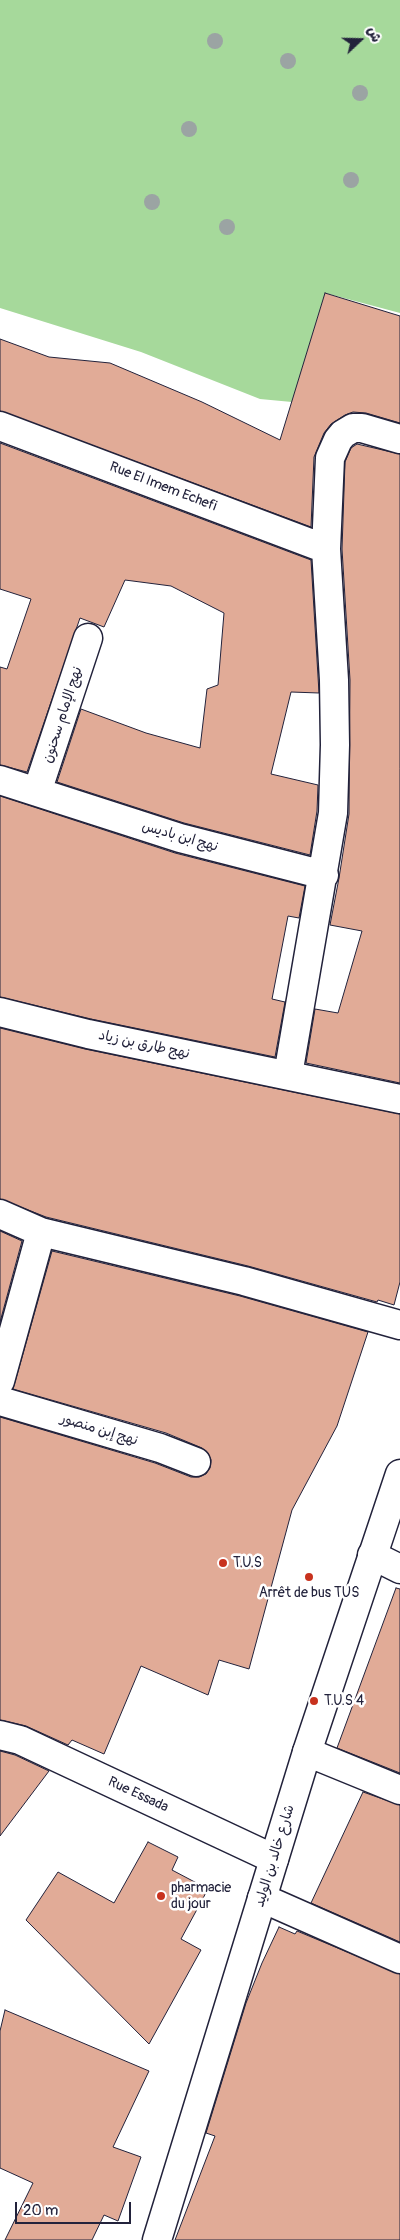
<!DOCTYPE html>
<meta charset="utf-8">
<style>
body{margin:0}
#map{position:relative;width:400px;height:2240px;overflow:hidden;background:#fff;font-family:Pangolin,"Playpen Sans Arabic",sans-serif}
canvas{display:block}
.north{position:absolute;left:335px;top:15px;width:50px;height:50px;-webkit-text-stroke:4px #fff;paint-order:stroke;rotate:69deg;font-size:14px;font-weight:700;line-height:20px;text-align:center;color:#22223b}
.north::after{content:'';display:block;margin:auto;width:18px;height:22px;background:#22223b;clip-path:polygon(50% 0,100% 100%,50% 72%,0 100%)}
.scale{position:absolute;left:15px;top:2202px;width:116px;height:22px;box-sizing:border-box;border:2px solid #22223b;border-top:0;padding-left:6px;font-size:15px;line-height:18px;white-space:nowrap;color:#22223b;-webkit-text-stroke:4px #fff;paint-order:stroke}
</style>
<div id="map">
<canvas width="400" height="2240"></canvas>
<div class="north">ش</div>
<div class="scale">20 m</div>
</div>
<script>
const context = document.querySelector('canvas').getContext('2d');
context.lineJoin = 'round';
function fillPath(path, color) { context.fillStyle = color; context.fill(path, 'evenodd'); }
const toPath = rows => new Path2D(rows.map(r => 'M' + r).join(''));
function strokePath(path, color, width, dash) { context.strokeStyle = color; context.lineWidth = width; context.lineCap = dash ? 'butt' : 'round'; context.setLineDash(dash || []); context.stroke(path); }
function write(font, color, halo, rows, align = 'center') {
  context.font = font + ' Pangolin,"Playpen Sans Arabic",sans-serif'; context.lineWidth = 5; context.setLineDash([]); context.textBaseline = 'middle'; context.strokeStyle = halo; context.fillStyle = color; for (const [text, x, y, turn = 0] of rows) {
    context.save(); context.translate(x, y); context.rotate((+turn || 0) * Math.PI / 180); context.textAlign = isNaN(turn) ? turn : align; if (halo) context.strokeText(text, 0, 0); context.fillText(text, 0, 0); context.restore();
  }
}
fillPath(toPath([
 [0,0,400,0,400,313,325,293,292,402,260,399,141,352,0,308]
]), '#a6d99b');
const building = toPath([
 [325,293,400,316,400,423,366,413,353,412,345,415,331,424,324,433,314,457,311,527,0,411,0,339,49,357,110,363,202,402,280,440,325,293],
 [0,443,311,560,319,693,291,692,271,774,318,785,317,811,310,855,184,823,57,782,81,709,146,733,200,748,207,689,218,685,224,613,171,586,125,580,104,627,80,618,27,772,0,765,0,667,7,669,31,599,0,589,0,443],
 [357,444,400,454,400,1083,306,1063,315,1009,338,1013,362,931,330,925,339,878,349,814,350,680,342,549,345,462,351,448,357,444],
 [0,796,175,853,305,886,299,918,288,916,272,999,285,1002,275,1057,91,1019,0,997,0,796],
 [0,1028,85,1049,400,1114,400,1282,394,1305,378,1300,377,1302,248,1266,46,1217,0,1199,0,1028],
 [0,1231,22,1241,0,1322,0,1231],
 [52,1251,240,1296,368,1332,337,1426,292,1510,249,1669,219,1660,208,1695,141,1666,104,1754,72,1740,68,1745,26,1726,0,1720,0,1417,155,1463,191,1477,199,1477,206,1474,210,1468,211,1460,208,1453,202,1448,166,1433,13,1389,52,1251],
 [396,1588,400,1589,400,1773,337,1748,396,1588],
 [0,1751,15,1755,49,1771,0,1836,0,1751],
 [363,1792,400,1805,400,1942,311,1903,363,1792],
 [148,1842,178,1857,172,1870,208,1889,181,1939,201,1950,149,2044,26,1920,58,1872,114,1903,148,1842],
 [279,1927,295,1934,297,1931,400,1974,400,2240,175,2240,215,2136,206,2133,246,2003,262,1963,279,1927],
 [5,2010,149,2071,113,2147,141,2157,118,2221,104,2215,92,2240,5,2240,33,2183,0,2168,0,2031,5,2010]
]);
fillPath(building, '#e1ab97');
strokePath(building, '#22223b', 1);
const street = toPath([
 [0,426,326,549],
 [0,780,180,838,324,875],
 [37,792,88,638],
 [0,1012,88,1034,400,1099],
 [288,1075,333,813,335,745,334,680,326,549,330,458,338,440,343,434,353,428,362,428,400,439],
 [0,1214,41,1232],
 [0,1381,41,1232,244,1281,400,1325],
 [0,1401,160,1448,196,1462],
 [372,1555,400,1569],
 [0,1735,20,1740,274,1859],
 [307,1752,400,1790],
 [262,1898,400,1959]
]);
const secondary = toPath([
 [157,2240,307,1752,400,1474]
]);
strokePath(street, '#22223b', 31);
strokePath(secondary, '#22223b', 31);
strokePath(street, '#fff', 28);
strokePath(secondary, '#fff', 28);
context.fillStyle = '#9ba4a3';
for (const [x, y] of [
 [215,41],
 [288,61],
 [360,93],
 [189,129],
 [351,180],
 [152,202],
 [227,227]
]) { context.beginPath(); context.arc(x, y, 8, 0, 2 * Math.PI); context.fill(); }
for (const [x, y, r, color] of [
 [223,1563,5,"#c8321e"],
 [309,1577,5,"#c8321e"],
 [314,1701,5,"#c8321e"],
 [161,1896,5,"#c8321e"]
]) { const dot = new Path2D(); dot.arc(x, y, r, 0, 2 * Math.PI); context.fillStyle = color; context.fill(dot); strokePath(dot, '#fff', 2); }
write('14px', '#22223b', '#fff', [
 ["Rue El Imem Echefi",163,487,21],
 ["نهج الإمام سحنون",63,715,-72],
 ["نهج ابن باديس",180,837,16],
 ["نهج طارق بن زياد",144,1045,12],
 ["نهج إبن منصور",99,1430,17],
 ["Rue Essada",138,1795,25],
 ["شارع خالد بن الوليد",275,1856,-73]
]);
write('14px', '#22223b', '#fff', [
 ["T.U.S",233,1563],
 ["Arrêt de bus TUS",309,1593,"center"],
 ["T.U.S 4",324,1701],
 ["pharmacie",171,1888],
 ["du jour",171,1904]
], 'left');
</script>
